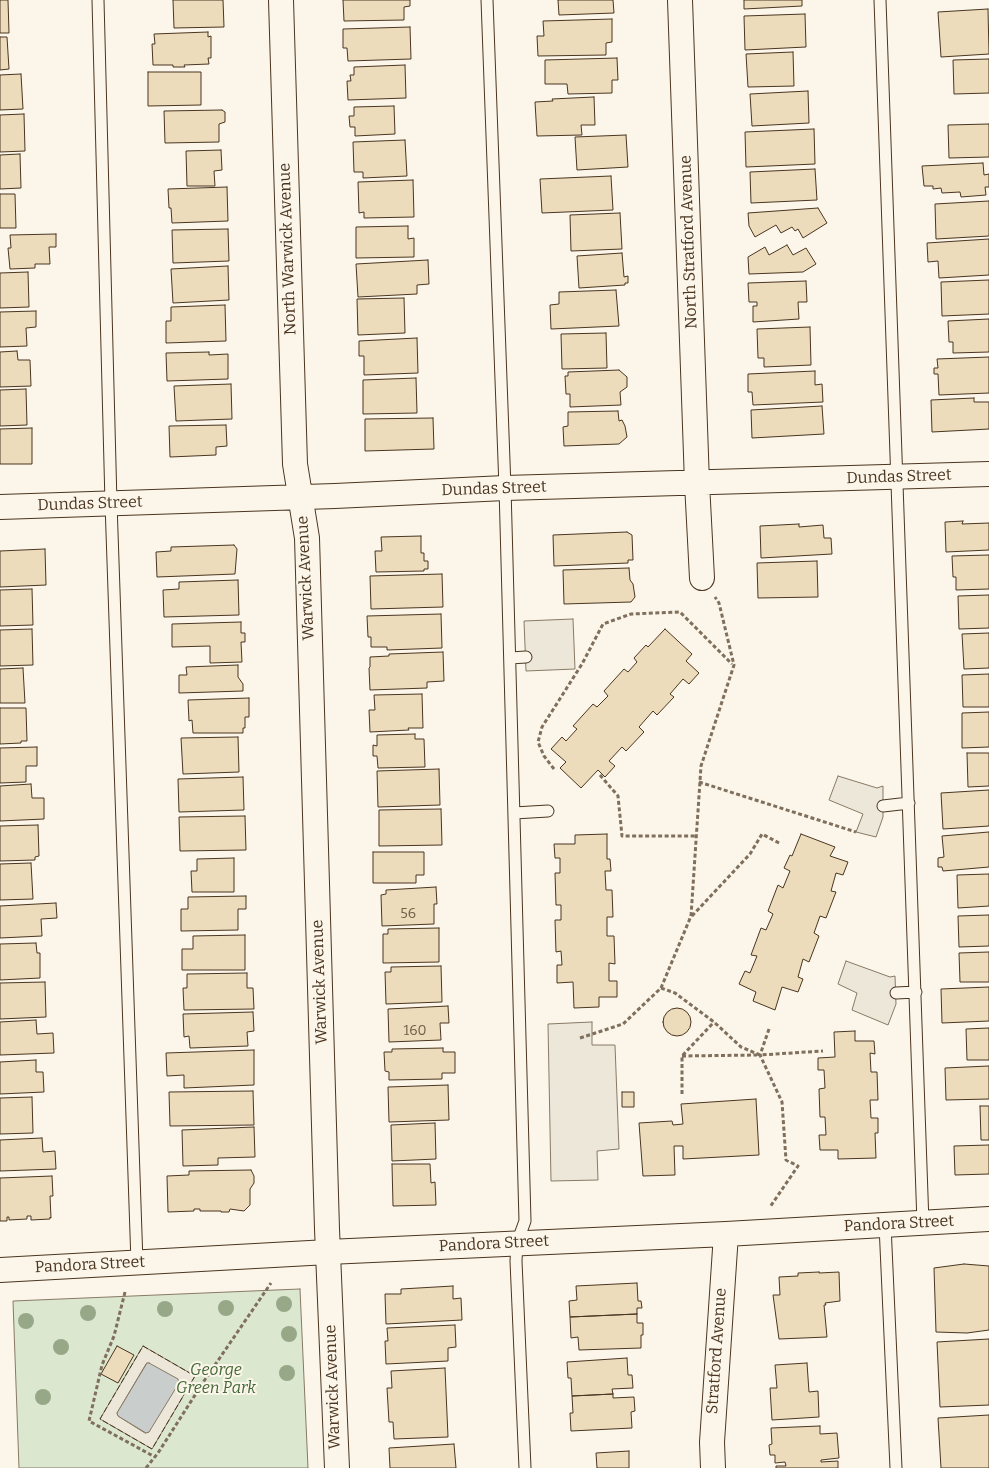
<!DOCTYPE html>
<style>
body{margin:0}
canvas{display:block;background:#fbf6e9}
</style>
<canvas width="989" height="1468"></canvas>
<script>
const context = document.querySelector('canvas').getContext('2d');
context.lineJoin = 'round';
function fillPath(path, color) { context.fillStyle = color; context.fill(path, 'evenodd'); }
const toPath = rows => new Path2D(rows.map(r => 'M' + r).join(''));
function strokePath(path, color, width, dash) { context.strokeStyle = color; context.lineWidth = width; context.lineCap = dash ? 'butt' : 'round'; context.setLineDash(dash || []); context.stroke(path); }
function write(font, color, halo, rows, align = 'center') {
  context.font = font + ' Bitter,serif'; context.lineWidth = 4; context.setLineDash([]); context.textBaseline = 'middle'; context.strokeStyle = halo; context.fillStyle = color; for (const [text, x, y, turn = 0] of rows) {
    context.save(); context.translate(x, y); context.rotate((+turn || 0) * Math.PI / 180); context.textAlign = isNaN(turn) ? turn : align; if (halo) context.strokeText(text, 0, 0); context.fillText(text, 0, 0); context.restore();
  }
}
const green = toPath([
 [300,1289,308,1468,19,1468,13,1301,300,1289]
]);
fillPath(green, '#dce7d0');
strokePath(green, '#887966', 1);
const parking = toPath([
 [573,619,575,669,526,671,524,621,573,619],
 [838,776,877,788,883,786,883,817,876,837,856,832,863,814,829,800,838,776],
 [846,961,890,977,895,976,896,1004,888,1025,852,1010,857,993,838,984,846,961],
 [592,1022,592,1045,615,1045,619,1149,597,1151,598,1180,551,1181,548,1024,592,1022],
 [143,1346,195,1376,152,1449,100,1419,143,1346],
 [149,1363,149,1432,145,1433,118,1416,117,1413,146,1364,149,1363]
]);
fillPath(parking, '#ede7d9');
strokePath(parking, '#887966', 1);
const water = toPath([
 [147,1363,149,1363,178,1379,179,1383,149,1432,146,1433,118,1416,117,1413,147,1363]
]);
fillPath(water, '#c9cecd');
strokePath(water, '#887966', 1);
const building = toPath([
 [0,0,8,0,9,33,0,33,0,0],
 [173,0,223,0,224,27,174,28,173,0],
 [343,0,410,0,410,6,404,7,404,20,344,21,343,0],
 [558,0,613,0,614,13,559,15,558,0],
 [744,0,802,0,802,6,744,9,744,0],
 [988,9,989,54,941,57,938,12,988,9],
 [805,14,806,47,745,50,744,16,805,14],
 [612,19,612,42,606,43,606,55,538,56,537,36,544,36,543,21,612,19],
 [410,27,411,59,348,61,347,48,343,48,343,29,410,27],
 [208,32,208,37,211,36,211,58,208,58,209,64,184,65,185,67,173,67,173,65,153,65,152,44,155,44,154,34,208,32],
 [0,37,7,37,9,69,0,70,0,37],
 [793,52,794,86,748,87,746,54,793,52],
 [617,58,618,80,612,80,612,93,568,94,567,84,545,84,545,60,617,58],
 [989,59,989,93,954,94,953,60,989,59],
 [405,65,406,98,348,100,347,81,351,81,350,75,354,75,354,67,405,65],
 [148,72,201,72,201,105,148,106,148,72],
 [21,74,23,109,0,110,0,75,21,74],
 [808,91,809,123,752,126,750,94,808,91],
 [594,97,595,125,581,125,582,135,537,136,535,102,553,101,552,99,594,97],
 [394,106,395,134,355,136,355,127,350,127,349,116,354,116,354,107,394,106],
 [222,110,225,112,225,122,219,124,219,142,165,143,164,111,222,110],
 [24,114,25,151,0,152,0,115,24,114],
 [989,124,989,157,949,158,948,125,989,124],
 [814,129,815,164,746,167,745,132,814,129],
 [626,135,628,167,577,170,575,137,626,135],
 [405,140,407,176,363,178,363,172,354,172,353,142,405,140],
 [221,150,222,170,214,171,215,186,187,186,186,151,221,150],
 [20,154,21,188,0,189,0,155,20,154],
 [983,163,984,175,989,174,989,187,985,187,986,195,961,197,960,192,942,193,941,188,933,189,933,186,924,186,922,166,983,163],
 [815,169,817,200,751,203,750,172,815,169],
 [611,176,613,210,542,213,540,179,611,176],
 [413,180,414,217,364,218,364,212,359,213,358,182,413,180],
 [227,187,228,221,172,223,171,208,169,208,168,189,227,187],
 [0,194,15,194,16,228,0,228,0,194],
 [989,201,989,236,936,239,935,204,989,201],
 [818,208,827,223,803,238,798,229,795,231,792,227,781,233,776,225,755,237,749,226,748,213,818,208],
 [620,213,622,249,571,251,570,215,620,213],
 [408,226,408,239,414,238,414,257,356,258,356,227,408,226],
 [228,229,229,261,173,263,172,230,228,229],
 [56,234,56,247,49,247,50,264,35,264,35,268,10,269,8,248,11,248,10,235,56,234],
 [989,239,989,275,939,278,938,261,928,262,927,243,989,239],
 [787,245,793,255,806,248,816,264,803,272,749,274,748,257,765,247,769,255,787,245],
 [622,253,624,277,628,276,628,283,625,283,625,285,579,288,577,256,622,253],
 [428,260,429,284,417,285,417,294,358,297,356,264,428,260],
 [228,266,229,300,173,303,171,269,228,266],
 [28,272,29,307,0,308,0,273,28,272],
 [989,280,989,314,942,316,941,282,989,280],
 [806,281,807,302,798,302,799,319,753,322,753,306,757,306,757,302,749,302,748,283,806,281],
 [616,290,619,326,551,329,550,305,559,304,559,292,616,290],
 [404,298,405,333,358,335,357,299,404,298],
 [225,305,226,341,166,343,166,321,171,321,171,307,225,305],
 [36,311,36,327,26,328,27,346,0,347,0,312,36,311],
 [989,319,989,352,953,353,953,342,949,342,948,321,989,319],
 [810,327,811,365,764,367,764,358,758,358,757,329,810,327],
 [606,333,607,368,562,369,561,334,606,333],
 [417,338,418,373,364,375,364,356,359,356,359,341,417,338],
 [17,351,18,360,30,360,31,386,0,387,0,352,17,351],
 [209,352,209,355,228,354,228,379,167,381,166,353,209,352],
 [989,357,989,393,939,395,938,374,934,374,934,368,938,368,937,359,989,357],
 [619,370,627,377,627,387,620,392,621,405,570,407,570,394,566,394,565,376,568,376,568,372,619,370],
 [815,371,815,385,822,384,823,402,753,405,752,392,748,392,748,374,815,371],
 [416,378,417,413,363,414,363,380,416,378],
 [231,384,232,419,176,421,174,386,231,384],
 [26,389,27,425,0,426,0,390,26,389],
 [974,398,974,402,989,402,989,429,932,432,931,400,974,398],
 [822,406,824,434,752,438,751,410,822,406],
 [618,411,619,421,622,420,625,426,627,437,619,444,564,446,563,427,568,426,568,412,618,411],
 [433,418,434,449,365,451,365,419,433,418],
 [226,425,227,446,216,447,216,455,170,457,169,426,226,425],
 [32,428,32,464,0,464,0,429,32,428],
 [963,521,962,524,989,523,989,550,946,552,945,522,963,521],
 [799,524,799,527,823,525,824,538,831,538,832,554,761,558,760,526,799,524],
 [627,532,632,535,633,560,628,560,628,563,554,566,553,535,627,532],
 [421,536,421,553,424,553,424,561,428,561,428,569,424,569,424,571,376,572,375,551,382,551,381,537,421,536],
 [234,545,237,549,235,574,157,577,156,552,171,551,171,547,234,545],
 [45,549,46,585,0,587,0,551,45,549],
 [989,555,989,589,956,590,956,577,953,577,952,556,989,555],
 [817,561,818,597,758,598,757,563,817,561],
 [629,568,630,580,633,584,635,597,631,602,564,604,563,570,629,568],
 [442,574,443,607,371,609,370,576,442,574],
 [238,580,239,615,164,617,163,590,179,589,179,582,238,580],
 [32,589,33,625,0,626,0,590,32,589],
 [989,595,989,628,959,629,958,596,989,595],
 [441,614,442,648,387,650,387,647,371,647,371,637,368,637,367,616,441,614],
 [241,622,241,633,245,633,245,642,241,642,242,662,210,663,210,646,172,647,172,624,241,622],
 [32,629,33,665,0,666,0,630,32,629],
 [665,629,692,654,686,661,699,673,689,684,683,679,670,694,674,697,657,715,653,711,639,727,644,732,626,751,622,747,609,761,615,766,605,777,598,770,581,788,560,768,566,762,551,749,562,737,566,741,577,729,573,726,593,704,597,707,608,696,604,691,624,669,628,672,637,662,634,658,646,645,648,647,665,629],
 [989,633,989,668,964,669,962,634,989,633],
 [443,652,444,681,427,682,427,688,370,690,369,668,370,667,370,657,389,656,389,654,443,652],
 [238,665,238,677,243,684,243,691,179,693,179,675,187,675,186,667,238,665],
 [23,668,25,703,0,703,0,669,23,668],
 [989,674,989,707,963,707,962,675,989,674],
 [422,694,423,728,408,728,409,730,370,732,369,710,375,710,374,695,422,694],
 [249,698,249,717,245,717,245,728,243,728,243,733,193,733,192,720,189,721,188,700,249,698],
 [0,708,26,708,27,741,21,741,21,743,0,744,0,708],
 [989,712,989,747,962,748,962,713,989,712],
 [415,734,415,739,424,739,425,767,378,768,377,756,373,756,373,745,377,746,377,735,415,734],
 [238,737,239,772,183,774,181,738,238,737],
 [37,747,37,766,26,766,26,782,0,783,0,748,37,747],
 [967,753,989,753,989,786,968,787,967,753],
 [439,769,440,805,378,807,377,771,439,769],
 [243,777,244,810,179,812,178,779,243,777],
 [31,784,32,798,44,798,44,819,0,821,0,786,31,784],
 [989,790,989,826,943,829,941,793,989,790],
 [441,809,442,845,379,846,379,810,441,809],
 [245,816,246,850,180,851,179,817,245,816],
 [38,825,39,856,35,857,35,860,0,861,0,826,38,825],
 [989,832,989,867,943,871,942,867,938,867,938,858,944,857,942,836,989,832],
 [607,834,607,859,610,859,611,871,605,871,606,890,612,890,613,917,607,917,607,936,614,936,615,964,609,963,609,981,617,981,617,997,599,997,599,1007,574,1008,573,982,557,983,557,965,562,965,561,951,556,952,555,920,561,920,561,905,556,905,555,873,560,873,560,858,555,858,554,844,575,844,575,835,607,834],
 [801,834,835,847,830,856,848,862,843,875,836,873,831,891,836,892,826,918,820,916,814,933,819,936,809,962,803,959,798,977,803,979,798,992,782,987,775,1010,753,1001,756,992,739,984,745,971,750,973,757,956,751,955,761,928,766,930,773,914,768,911,778,885,783,888,790,871,784,868,790,855,792,856,801,834],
 [373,852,424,852,424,875,416,875,416,883,373,883,373,852],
 [234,858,234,892,192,892,191,871,197,871,197,859,234,858],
 [31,863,33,899,0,900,0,864,31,863],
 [989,874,989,906,958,908,957,875,989,874],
 [436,887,437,904,434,904,434,924,382,926,381,895,386,894,386,890,436,887],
 [246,896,246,909,238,909,238,930,181,931,181,909,188,909,188,897,246,896],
 [56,903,57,918,41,919,42,936,0,938,0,906,56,903],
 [989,915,989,946,959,947,958,916,989,915],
 [439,928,439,962,383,963,383,934,388,934,388,929,439,928],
 [245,935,245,970,182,970,182,949,193,949,193,936,245,935],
 [36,943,37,953,40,953,40,978,0,980,0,944,36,943],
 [989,952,989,982,960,982,959,953,989,952],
 [441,966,442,1002,386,1004,385,972,391,972,391,967,441,966],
 [247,973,247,988,253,988,254,1009,184,1010,183,988,187,988,187,974,247,973],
 [45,982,46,1017,0,1019,0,983,45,982],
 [989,987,989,1021,942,1023,941,989,989,987],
 [448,1006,449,1023,440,1023,441,1040,389,1042,388,1009,448,1006],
 '663 1022a14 14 0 1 1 28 0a14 14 0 1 1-28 0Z',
 [253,1012,254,1031,247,1032,248,1046,190,1048,189,1036,184,1037,183,1014,253,1012],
 [36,1020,37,1034,53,1033,54,1053,0,1055,0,1022,36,1020],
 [989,1028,989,1060,967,1060,966,1029,989,1028],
 [855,1031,855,1041,874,1041,875,1054,870,1053,871,1072,877,1072,878,1100,870,1100,871,1118,878,1118,878,1133,875,1133,876,1158,838,1159,838,1150,820,1150,819,1135,826,1135,825,1117,820,1117,819,1089,825,1088,824,1070,818,1070,818,1058,835,1057,834,1032,855,1031],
 [443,1048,443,1052,455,1052,455,1073,442,1073,442,1079,389,1080,389,1072,385,1071,384,1052,392,1052,392,1049,443,1048],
 [254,1050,254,1085,184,1088,184,1075,167,1076,166,1053,254,1050],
 [36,1060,36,1072,43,1072,44,1092,0,1094,0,1062,36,1060],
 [989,1066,989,1099,946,1100,945,1068,989,1066],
 [448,1085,449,1120,389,1122,388,1087,448,1085],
 [253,1091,254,1125,170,1126,169,1092,253,1091],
 [622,1092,634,1092,634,1107,622,1107,622,1092],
 [32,1097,33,1133,0,1134,0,1098,32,1097],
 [756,1099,759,1155,683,1159,683,1146,674,1146,675,1175,643,1176,639,1123,672,1121,673,1125,683,1124,681,1104,756,1099],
 [980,1106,989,1106,989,1140,981,1140,980,1106],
 [435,1123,436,1159,392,1161,391,1125,435,1123],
 [254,1127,255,1157,218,1158,218,1165,183,1166,182,1130,254,1127],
 [42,1138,43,1152,55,1151,56,1169,0,1171,0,1140,42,1138],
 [989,1145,989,1174,955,1175,954,1146,989,1145],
 [392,1164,430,1164,431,1183,435,1182,436,1205,393,1206,392,1164],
 [251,1170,254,1176,254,1183,250,1189,250,1205,244,1211,230,1209,229,1212,221,1212,221,1211,200,1211,200,1209,194,1209,194,1211,168,1212,167,1176,189,1175,189,1171,251,1170],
 [52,1176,53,1196,50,1196,51,1218,50,1217,50,1219,31,1220,31,1216,27,1216,27,1219,9,1220,9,1217,7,1217,7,1221,0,1221,0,1178,52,1176],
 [964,1264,989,1266,989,1330,967,1333,936,1332,934,1268,964,1264],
 [819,1272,819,1273,839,1272,840,1301,825,1303,826,1305,824,1305,827,1337,779,1339,773,1295,780,1295,779,1277,798,1276,798,1273,819,1272],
 [637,1283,638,1301,641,1301,642,1308,637,1308,637,1314,570,1317,569,1301,577,1300,576,1286,637,1283],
 [453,1286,453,1299,461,1298,462,1320,386,1324,385,1294,401,1294,401,1289,453,1286],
 [637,1314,637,1323,643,1323,643,1335,641,1335,641,1348,579,1350,578,1337,571,1338,570,1317,637,1314],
 [455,1325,456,1347,448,1348,448,1361,386,1364,385,1341,388,1341,387,1328,455,1325],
 [989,1339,989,1405,940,1407,937,1342,989,1339],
 [117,1346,134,1355,118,1383,101,1374,117,1346],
 [627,1358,628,1375,632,1375,633,1388,612,1389,613,1394,572,1396,571,1378,568,1378,567,1362,627,1358],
 [807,1363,809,1392,818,1391,819,1417,772,1420,770,1388,777,1388,775,1365,807,1363],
 [445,1368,448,1437,394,1439,393,1422,389,1422,387,1388,392,1388,391,1371,445,1368],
 [613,1394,613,1398,634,1397,635,1411,631,1412,632,1428,571,1431,570,1413,573,1413,572,1396,613,1394],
 [989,1415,989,1468,941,1468,938,1418,989,1415],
 [820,1426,820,1434,837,1433,839,1458,821,1460,821,1462,838,1461,838,1468,776,1468,776,1466,786,1466,785,1462,775,1463,775,1455,770,1455,769,1445,772,1444,771,1428,820,1426],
 [454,1444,456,1468,390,1468,389,1448,454,1444],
 [629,1451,629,1468,597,1468,596,1453,629,1451]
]);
fillPath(building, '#ecdcbc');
strokePath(building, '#4a3520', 1);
const lane = toPath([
 [98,0,111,503,137,1263],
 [487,0,505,488,525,1221,517,1243,516,1261,525,1468],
 [880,0,923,1223],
 [510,658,526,657],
 [883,806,909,803],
 [514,813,548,811],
 [896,993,916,992],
 [885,1225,896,1468]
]);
const street = toPath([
 [281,0,295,464,307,538,327,1229,337,1468],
 [680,0,697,483,702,578],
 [0,507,335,496,505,488,989,474],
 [0,1270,328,1252,726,1234,989,1219],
 [713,1468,712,1442,726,1234]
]);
strokePath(lane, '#4a3520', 13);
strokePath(street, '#4a3520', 26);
strokePath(toPath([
 [554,769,544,756,538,742,542,727,582,664,603,624,631,614,680,612,732,664],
 [600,775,618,796,622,836,696,836],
 [699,782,856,832],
 [692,916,750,854,762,834,781,844],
 [661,988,675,993,714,1022,741,1047,760,1055,823,1051],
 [769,1029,760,1055,782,1102,786,1160,798,1166,770,1207],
 [580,1038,623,1024,661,988,691,916,701,766,734,665,719,603,715,597],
 [682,1056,757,1055],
 [682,1094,682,1056,714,1022],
 [125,1292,114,1336,102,1365,89,1421,155,1457],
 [146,1468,158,1453,204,1381,271,1283]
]), '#7f6f5c', 3, [4, 2.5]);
strokePath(lane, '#fbf6e9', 11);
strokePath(street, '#fbf6e9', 24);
strokePath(toPath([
 [143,1346,195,1376,152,1449,100,1419,143,1346]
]), '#4a3520', 1, [6, 2.5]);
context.fillStyle = '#96a887';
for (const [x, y] of [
 [284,1304],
 [226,1308],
 [165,1309],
 [88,1313],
 [26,1321],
 [289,1334],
 [61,1347],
 [287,1373],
 [43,1397]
]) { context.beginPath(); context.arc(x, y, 8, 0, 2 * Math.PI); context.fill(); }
write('14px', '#725f47', null, [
 ["56",408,914],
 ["160",415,1031]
]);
write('16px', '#4a3520', '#fbf6e9', [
 ["North Stratford Avenue",689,242,-92],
 ["North Warwick Avenue",288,249,-92],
 ["Dundas Street",899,477,-2],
 ["Dundas Street",494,489,-2],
 ["Dundas Street",90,504,-2],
 ["Warwick Avenue",306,578,-93],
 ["Warwick Avenue",320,982,-92],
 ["Pandora Street",899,1224,-3],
 ["Pandora Street",494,1244,-3],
 ["Pandora Street",90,1265,-3],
 ["Stratford Avenue",717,1351,-86],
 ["Warwick Avenue",333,1387,-92]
]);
write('italic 16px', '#436837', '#fbf6e9', [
 ["George",216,1371],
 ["Green Park",216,1389]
]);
</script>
